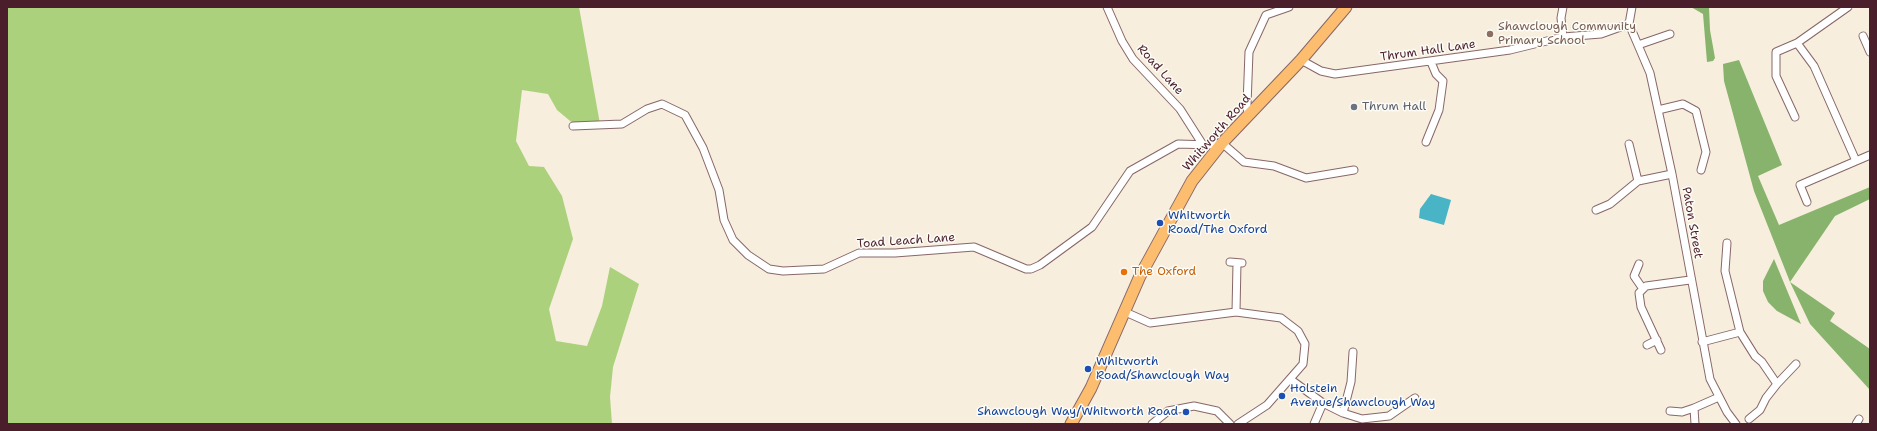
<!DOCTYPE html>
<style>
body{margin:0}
#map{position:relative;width:1877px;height:431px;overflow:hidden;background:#f7eedd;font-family:"Shantell Sans",sans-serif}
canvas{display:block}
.frame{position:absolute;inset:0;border:8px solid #4a1f2b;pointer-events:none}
</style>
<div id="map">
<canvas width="1877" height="431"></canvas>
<div class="frame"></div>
</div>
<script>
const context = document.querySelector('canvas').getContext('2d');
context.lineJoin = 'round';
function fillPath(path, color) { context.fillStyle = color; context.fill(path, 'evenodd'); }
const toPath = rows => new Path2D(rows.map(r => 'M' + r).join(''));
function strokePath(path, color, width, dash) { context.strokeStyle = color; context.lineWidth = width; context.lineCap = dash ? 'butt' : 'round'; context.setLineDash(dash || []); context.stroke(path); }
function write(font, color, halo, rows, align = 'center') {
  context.font = font + ' "Shantell Sans",sans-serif'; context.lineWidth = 3; context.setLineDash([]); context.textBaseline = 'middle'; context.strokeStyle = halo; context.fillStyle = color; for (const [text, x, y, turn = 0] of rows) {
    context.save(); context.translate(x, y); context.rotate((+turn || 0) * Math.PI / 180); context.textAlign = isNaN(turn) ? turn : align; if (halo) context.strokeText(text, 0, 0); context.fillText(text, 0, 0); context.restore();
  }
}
fillPath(toPath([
 [7,7,579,7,600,124,575,125,557,110,548,94,522,90,516,141,529,166,544,167,562,196,573,239,549,309,556,341,587,346,602,306,610,267,639,284,613,367,610,397,612,424,7,424]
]), '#abd17c');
fillPath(toPath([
 [1691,7,1709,7,1710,30,1715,58,1713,61,1707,62,1703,14],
 [1739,60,1782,165,1758,176,1779,225,1870,187,1870,199,1835,216,1790,282,1835,313,1830,321,1870,349,1870,390,1810,324,1790,282,1754,191,1724,81,1723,64],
 [1774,259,1801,324,1777,311,1768,302,1763,291,1763,281]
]), '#88b36c');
fillPath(toPath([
 [1431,194,1451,200,1444,225,1419,218,1420,209]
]), '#49b4c6');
const minor = toPath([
 [1107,7,1122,41,1133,59,1180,109,1203,145],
 [1629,24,1650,73,1672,174,1710,379,1727,412,1736,424],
 [1629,24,1632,7],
 [1863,36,1870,52],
 [1563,37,1561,18,1563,7],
 [1797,43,1814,66,1856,161],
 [1638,45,1670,34],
 [1301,60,1321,71,1335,74,1510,50,1563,37,1601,34,1629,24],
 [1658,110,1683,104,1696,111,1706,152,1701,170],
 [1248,115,1247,105,1249,52,1266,15,1289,7],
 [1795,117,1776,76,1776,52,1797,43,1848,7],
 [573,126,622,124,647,109,662,104,685,115,703,148,719,190,724,220,733,240,748,255,769,269,783,271,824,269,859,253,895,253,974,247,1026,269,1031,269,1040,265,1092,227,1130,171,1178,144,1212,145,1222,143,1244,162,1274,166,1306,178,1354,170],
 [1426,142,1439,110,1443,81,1436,74,1431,62],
 [1629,144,1638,181],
 [1807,202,1800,185,1870,155],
 [1596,210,1610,204,1638,181,1672,174],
 [1727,243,1725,271,1740,332,1755,356,1762,362,1777,384],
 [1230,262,1242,263],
 [1639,264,1634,276,1643,289],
 [1123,311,1150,323,1236,312,1281,318,1298,331,1305,344,1303,364,1267,405,1238,424],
 [1236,312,1237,263],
 [1702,342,1740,332],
 [1647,345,1657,340],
 [1661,350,1641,307,1639,293,1646,286,1690,280],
 [1290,379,1323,403,1343,413,1362,419,1389,416,1415,398],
 [1670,411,1682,412,1694,408],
 [1343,413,1351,382,1353,352],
 [1749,419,1760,410,1766,398,1777,384,1796,364],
 [1152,424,1168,411,1194,406,1217,411,1230,424],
 [1314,424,1323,403],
 [1695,424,1694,408,1719,397],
 [1856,424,1859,419]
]);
const primary = toPath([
 [1071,424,1091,388,1140,276,1192,181,1222,143,1301,60,1346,7]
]);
strokePath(minor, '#876769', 9);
strokePath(primary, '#876769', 13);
strokePath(minor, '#fff', 7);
strokePath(primary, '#fcbd6f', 11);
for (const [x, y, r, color] of [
 [1490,34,4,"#8d6e63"],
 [1354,107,4,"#6b7280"],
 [1160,223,4,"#1a4fb4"],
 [1124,272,4,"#e8710a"],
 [1088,369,4,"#1a4fb4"],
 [1282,396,4,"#1a4fb4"],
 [1186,412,4,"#1a4fb4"]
]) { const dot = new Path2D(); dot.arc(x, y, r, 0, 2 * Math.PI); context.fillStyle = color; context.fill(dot); strokePath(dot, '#fdfcf7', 1.5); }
write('12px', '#785e54', '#fdfcf7', [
 ["Shawclough Community",1498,27],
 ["Primary School",1498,41]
], 'left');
write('12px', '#4a1f2b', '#fdfcf7', [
 ["Thrum Hall Lane",1428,51,-8],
 ["Road Lane",1160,70,48],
 ["Whitworth Road",1217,133,-49],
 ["Paton Street",1692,223,80],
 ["Toad Leach Lane",906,241,-4]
]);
write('12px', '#5b616d', '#fdfcf7', [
 ["Thrum Hall",1362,107]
], 'left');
write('12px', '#164399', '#fdfcf7', [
 ["Whitworth",1168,216],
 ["Road/The Oxford",1168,230],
 ["Whitworth",1096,362],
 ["Road/Shawclough Way",1096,376],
 ["Holstein",1290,389],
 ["Avenue/Shawclough Way",1290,403],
 ["Shawclough Way/Whitworth Road",1178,412,"right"]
], 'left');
write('12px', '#c56008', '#fdfcf7', [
 ["The Oxford",1132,272]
], 'left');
</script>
